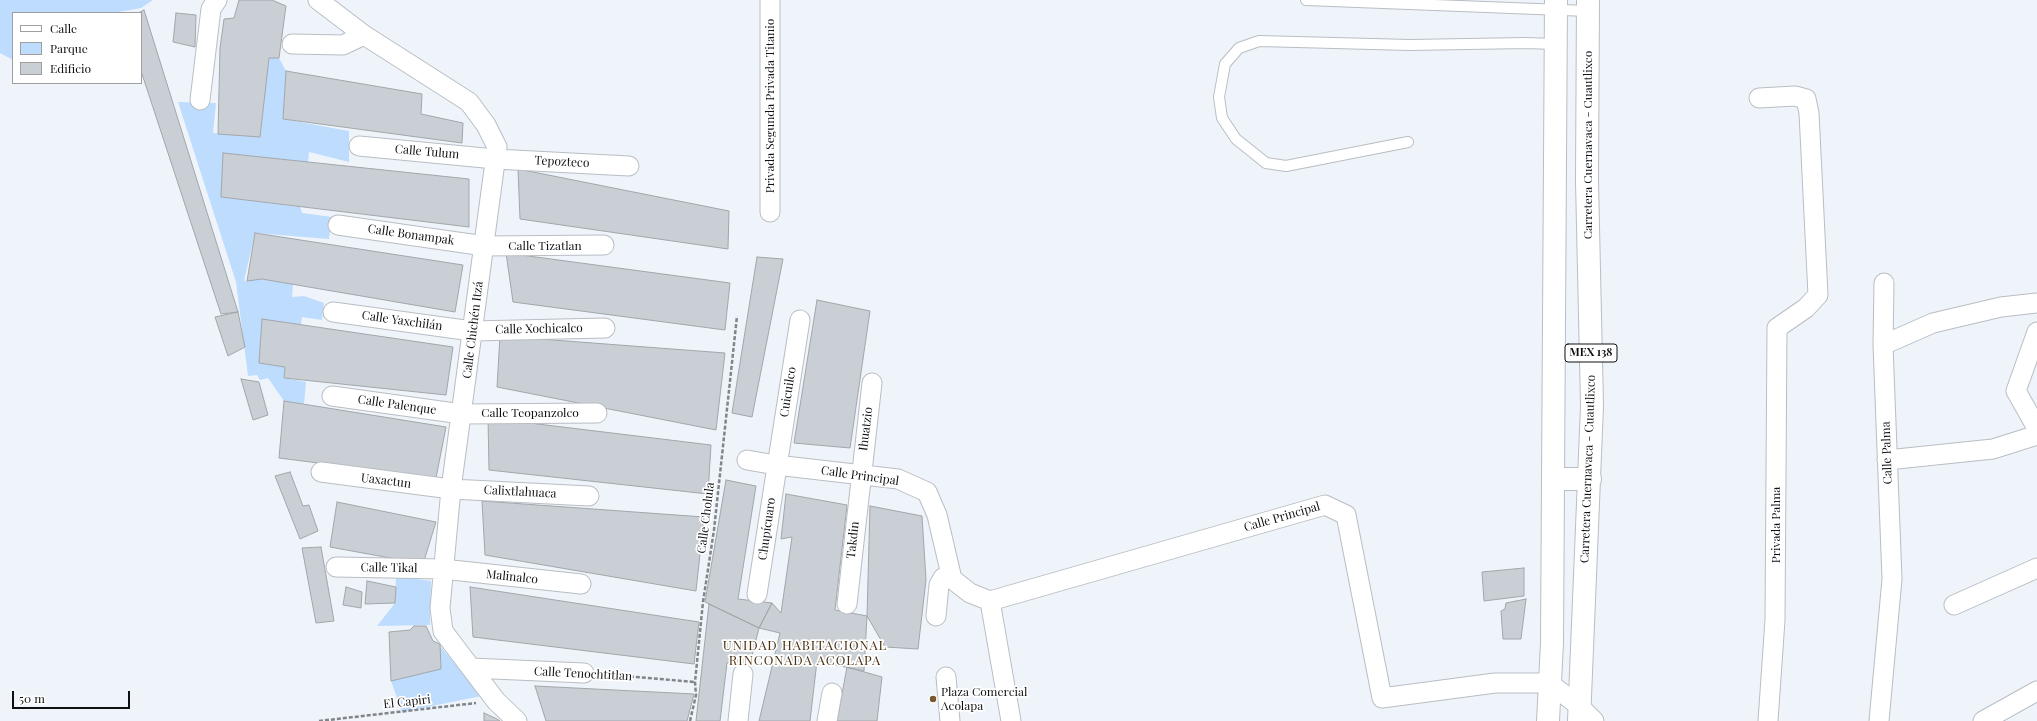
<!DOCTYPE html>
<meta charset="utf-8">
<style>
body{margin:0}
#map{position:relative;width:2037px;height:721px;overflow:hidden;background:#eff4fa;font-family:"Playfair Display",serif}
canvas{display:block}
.legend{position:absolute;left:12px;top:12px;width:130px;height:72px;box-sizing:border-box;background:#fff;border:1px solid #9f9fa0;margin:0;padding:5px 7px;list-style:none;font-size:12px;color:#0e1012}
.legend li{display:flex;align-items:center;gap:8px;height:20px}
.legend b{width:20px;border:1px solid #9f9fa0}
.scale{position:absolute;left:12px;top:691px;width:118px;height:18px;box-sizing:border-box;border:2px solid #0e1012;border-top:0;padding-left:5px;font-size:12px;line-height:14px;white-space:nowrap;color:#0e1012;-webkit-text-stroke:3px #fff;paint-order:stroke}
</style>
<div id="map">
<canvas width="2037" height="721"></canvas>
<ul class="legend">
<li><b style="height:5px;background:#fff"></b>Calle</li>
<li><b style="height:11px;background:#bedcfd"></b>Parque</li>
<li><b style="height:11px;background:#cacfd5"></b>Edificio</li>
</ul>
<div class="scale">50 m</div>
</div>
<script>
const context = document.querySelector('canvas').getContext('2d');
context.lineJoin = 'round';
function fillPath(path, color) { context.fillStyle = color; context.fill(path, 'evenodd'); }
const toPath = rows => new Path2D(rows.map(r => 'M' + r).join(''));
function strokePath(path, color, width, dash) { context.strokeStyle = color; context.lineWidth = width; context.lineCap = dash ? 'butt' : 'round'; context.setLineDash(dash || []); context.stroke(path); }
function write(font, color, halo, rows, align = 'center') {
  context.font = font + ' "Playfair Display",serif'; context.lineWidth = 3.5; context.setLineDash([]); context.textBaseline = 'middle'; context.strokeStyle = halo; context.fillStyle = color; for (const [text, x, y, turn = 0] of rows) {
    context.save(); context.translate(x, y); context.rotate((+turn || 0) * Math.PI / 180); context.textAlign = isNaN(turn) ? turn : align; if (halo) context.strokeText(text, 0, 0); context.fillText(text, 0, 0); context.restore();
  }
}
fillPath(toPath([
 [0,0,153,0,141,8,113,13,13,13,13,60,0,53],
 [269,58,279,58,286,71,283,119,349,131,349,162,309,152,308,162,223,153,221,197,300,207,302,213,332,217,329,239,255,233,244,281,262,279,293,284,292,297,304,296,324,303,322,320,302,317,301,325,262,319,259,363,285,367,284,378,306,382,304,404,284,401,268,378,260,380,257,375,248,376,236,282,178,102,216,103,213,133,260,137],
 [396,576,431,581,430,625,377,626,395,603],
 [440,646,482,696,402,712,391,681,441,669]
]), '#bedcfd');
const building = toPath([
 [239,0,272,0,286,6,279,58,269,58,260,137,218,134,220,48,224,19,234,18,239,0],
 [144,10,238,312,221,314,141,71,141,13,138,13,144,10],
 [176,13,196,15,195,47,173,42,176,13],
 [286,71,422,94,421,114,463,123,462,143,283,119,286,71],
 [223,153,469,179,469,227,221,197,223,153],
 [518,169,729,211,728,249,520,219,518,169],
 [255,233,463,265,455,312,262,279,247,281,255,233],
 [506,253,730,283,725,330,513,302,506,253],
 [757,257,783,259,752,417,732,413,757,257],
 [817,300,870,311,850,448,794,443,817,300],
 [238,312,245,347,228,356,215,317,238,312],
 [262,319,453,347,446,395,284,378,285,367,259,363,262,319],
 [500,336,725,353,716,430,497,387,500,336],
 [241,379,259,382,268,415,253,420,241,379],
 [284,401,446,427,436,478,279,458,284,401],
 [488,418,711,445,708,494,489,470,488,418],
 [290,472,303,506,309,505,318,531,300,539,275,476,290,472],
 [726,480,756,486,738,599,772,603,759,628,705,602,726,480],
 [786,494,847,505,835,610,867,616,864,671,817,661,810,721,759,721,780,633,759,628,772,603,781,613,792,537,781,539,786,494],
 [482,501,704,517,696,591,485,555,482,501],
 [337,502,436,522,423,564,330,547,337,502],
 [870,506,922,516,926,580,918,649,885,647,867,616,870,506],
 [321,547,334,621,316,623,302,548,321,547],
 [1524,568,1524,596,1484,601,1482,572,1524,568],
 [367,581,396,587,395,603,365,604,367,581],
 [346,587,362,592,361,608,343,605,346,587],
 [470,587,699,622,694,664,473,637,470,587],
 [1526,599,1521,639,1503,639,1501,611,1505,609,1506,603,1526,599],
 [709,604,759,628,750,664,727,663,720,721,696,721,709,604],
 [414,626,426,626,433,641,440,644,441,669,391,681,389,632,410,630,414,626],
 [847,667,882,677,877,721,837,721,847,667],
 [535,686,694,694,687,721,546,721,535,686],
 [484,713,497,719,500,721,484,721,484,713]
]);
fillPath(building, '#cacfd5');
strokePath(building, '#a1a6ab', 1);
const service = toPath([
 [1306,0,1588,11],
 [1408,142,1286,166,1266,163,1236,139,1222,118,1219,97,1225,64,1239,48,1259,41,1410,45,1525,43,1556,44]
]);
const minor = toPath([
 [318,0,364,35,469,102,486,125,497,147,451,489,440,608,443,631,496,701,517,721],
 [292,44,343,45,364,35],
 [1759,98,1795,96,1806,99,1809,113,1818,295,1806,308,1777,328,1775,620,1768,721],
 [200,100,211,9,217,0],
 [359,146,495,159,629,166],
 [770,212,770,0],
 [338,225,485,246,604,245],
 [333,312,472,331,605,328],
 [2037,332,2016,391,2037,428],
 [1883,345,1933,323,2001,307,2037,303],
 [332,396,462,414,597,413],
 [747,460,776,465,898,479,927,492,937,515,952,579,970,593,990,601,1325,505,1346,515,1382,698,1495,683,1549,683,1578,705,1594,721],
 [1887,460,1993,449,2037,435],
 [321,472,451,489,589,496],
 [336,567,443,569,581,584],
 [757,594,800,320],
 [990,601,1011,721],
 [847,604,872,383],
 [1954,605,2037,568],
 [936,616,939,585,943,578,952,579],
 [471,668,584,673],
 [946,677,950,721],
 [738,721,743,674],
 [827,721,832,693],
 [1879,721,1892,579,1883,345,1884,283],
 [1983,721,2037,691]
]);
const primary = toPath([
 [1553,479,1590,479],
 [1548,721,1552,643,1556,0],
 [1579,721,1592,406,1587,181,1588,0]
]);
strokePath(service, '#b8bec3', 12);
strokePath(minor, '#b8bec3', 21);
strokePath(primary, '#b8bec3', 24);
strokePath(toPath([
 [600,674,695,682],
 [319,721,476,703],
 [690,721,696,695,695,682,703,602,714,530,737,316]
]), '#818589', 2.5, [4, 2]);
strokePath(service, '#fff', 10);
strokePath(minor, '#fff', 19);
strokePath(primary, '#fff', 22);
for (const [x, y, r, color] of [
 [933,699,4,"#79572f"]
]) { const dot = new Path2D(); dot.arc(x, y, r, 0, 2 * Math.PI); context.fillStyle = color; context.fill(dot); strokePath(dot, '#fff', 1.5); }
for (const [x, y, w] of [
 [1591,353,52]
]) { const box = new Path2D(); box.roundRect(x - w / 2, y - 9, w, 18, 3); context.fillStyle = '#fff'; context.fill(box); strokePath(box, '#0e1012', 1); }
write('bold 11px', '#0e1012', null, [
 ["MEX 138",1591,353]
]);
write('12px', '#0e1012', '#fff', [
 ["Privada Segunda Privada Titanio",770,106,-90],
 ["Carretera Cuernavaca - Cuautlixco",1588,145,-90],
 ["Calle Tulum",427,152,5],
 ["Tepozteco",562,162,3],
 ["Calle Bonampak",411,235,8],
 ["Calle Tizatlan",545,246],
 ["Calle Yaxchilán",402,321,8],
 ["Calle Xochicalco",539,329,-1],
 ["Calle Chichén Itzá",473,330,-83],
 ["Cuicuilco",788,392,-81],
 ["Calle Palenque",397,405,8],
 ["Calle Teopanzolco",530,413],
 ["Ihuatzio",866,429,-83],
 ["Calle Palma",1887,453,-92],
 ["Carretera Cuernavaca - Cuautlixco",1588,469,-88],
 ["Calle Principal",860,476,8],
 ["Uaxactun",386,481,7],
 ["Calixtlahuaca",520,492,3],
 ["Calle Principal",1282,517,-16],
 ["Calle Cholula",706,518,-83],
 ["Privada Palma",1776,525,-90],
 ["Chupícuaro",767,529,-82],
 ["Takdin",853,540,-84],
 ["Calle Tikal",389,568,1],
 ["Malinalco",512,577,6],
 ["Calle Tenochtitlan",583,674,3],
 ["El Capiri",407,702,-6]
]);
write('12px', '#0e1012', '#fff', [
 ["Plaza Comercial",941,692],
 ["Acolapa",941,706]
], 'left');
context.letterSpacing = '1px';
write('13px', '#492f0e', '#fff', [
 ["UNIDAD HABITACIONAL",805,646],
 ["RINCONADA ACOLAPA",805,661]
]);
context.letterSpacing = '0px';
</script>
